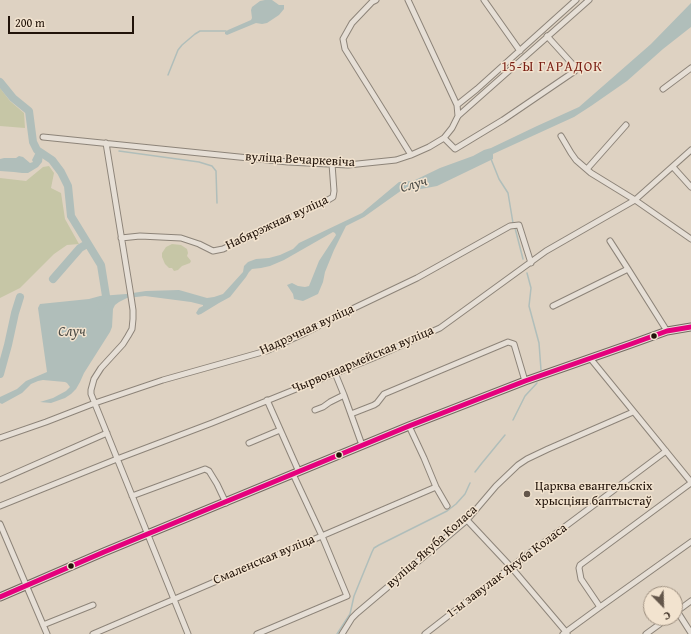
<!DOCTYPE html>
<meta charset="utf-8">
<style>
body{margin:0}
#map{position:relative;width:691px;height:634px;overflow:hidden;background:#ded2c2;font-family:"Gentium Book Plus",serif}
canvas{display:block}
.north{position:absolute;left:643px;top:586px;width:40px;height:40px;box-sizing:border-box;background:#f2e3cf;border:1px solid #9e9080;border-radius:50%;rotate:157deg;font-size:11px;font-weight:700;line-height:16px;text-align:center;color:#211309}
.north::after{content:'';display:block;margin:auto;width:14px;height:18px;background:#63564a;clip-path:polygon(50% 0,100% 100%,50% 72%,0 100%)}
.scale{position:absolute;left:8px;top:16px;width:126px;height:18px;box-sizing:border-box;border:2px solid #211309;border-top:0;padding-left:5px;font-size:12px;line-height:14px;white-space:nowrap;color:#211309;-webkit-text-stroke:3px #f2e3cf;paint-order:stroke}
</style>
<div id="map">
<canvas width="691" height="634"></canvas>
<div class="north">С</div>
<div class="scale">200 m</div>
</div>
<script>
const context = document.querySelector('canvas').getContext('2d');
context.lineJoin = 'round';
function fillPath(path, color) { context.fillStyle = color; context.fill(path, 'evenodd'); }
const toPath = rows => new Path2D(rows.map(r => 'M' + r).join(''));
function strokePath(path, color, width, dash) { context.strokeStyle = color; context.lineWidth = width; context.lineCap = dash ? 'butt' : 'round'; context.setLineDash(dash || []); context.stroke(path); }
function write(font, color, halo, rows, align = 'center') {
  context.font = font + ' "Gentium Book Plus",serif'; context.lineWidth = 3; context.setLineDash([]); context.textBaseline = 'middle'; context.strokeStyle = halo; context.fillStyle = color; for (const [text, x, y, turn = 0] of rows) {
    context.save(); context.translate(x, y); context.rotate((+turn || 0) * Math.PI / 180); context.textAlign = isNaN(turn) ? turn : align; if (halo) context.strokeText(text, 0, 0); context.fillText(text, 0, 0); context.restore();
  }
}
fillPath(toPath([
 [0,88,10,101,24,113,25,128,0,126],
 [49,166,54,173,51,188,61,193,65,219,79,244,67,245,54,254,20,288,0,298,0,178,26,181,43,167],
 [172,244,181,245,187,249,188,253,187,256,191,261,190,263,182,266,178,270,174,271,172,268,169,268,165,264,162,257,162,253,166,247]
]), '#c6c6a6');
fillPath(toPath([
 [265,0,272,0,279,5,284,5,284,9,279,15,267,23,262,24,256,23,227,35,225,34,225,32,228,30,251,20,252,18,251,10,252,7,260,1],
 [691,3,691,27,663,49,627,81,591,106,574,117,493,154,493,159,437,186,410,191,402,190,364,217,346,226,334,250,325,272,323,282,318,294,303,301,294,299,293,294,287,285,292,283,298,286,305,287,309,286,319,261,336,235,335,233,333,232,284,260,270,266,261,268,252,269,249,272,246,277,230,297,219,303,201,314,198,315,196,313,199,308,203,306,203,305,191,302,145,296,127,298,119,302,115,305,113,309,112,327,110,332,84,373,80,382,76,389,71,394,65,398,51,403,40,402,53,398,66,391,70,387,67,383,65,382,43,380,38,381,31,384,22,393,2,404,0,403,0,397,17,389,26,381,47,372,38,308,40,304,89,299,100,296,126,294,146,291,179,290,207,298,214,297,223,294,243,272,244,266,248,262,256,259,269,258,280,255,293,249,299,243,362,213,399,182,413,181,440,168,473,156,484,150,491,148,537,126,579,107,651,44],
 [37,150,43,154,42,162,38,167,28,173,22,173,14,172,0,171,0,159,4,158,16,158,19,156,23,157,30,163,33,162,32,160]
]), '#b0beba');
strokePath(toPath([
 [168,75,178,50,182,45,195,34,200,31,226,31],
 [119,151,199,162,212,166,216,171,217,203],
 [491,159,499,179,508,193,513,223],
 [515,228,523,259],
 [527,273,531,288,529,306,539,343,541,370],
 [513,420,525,396,537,383],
 [475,472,482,463,505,435],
 [337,634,350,614,354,596,372,552,374,548,379,545,447,511,456,504,465,494,470,483]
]), '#b0beba', 1.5);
strokePath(toPath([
 [0,82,13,98,29,111,33,142,37,150,52,160,61,172,68,186,71,216,101,265,106,296,101,306],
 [53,279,80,248,87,244],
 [0,374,8,345,15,313,20,297]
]), '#b0beba', 8);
const minor = toPath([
 [376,0,372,2,352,23,343,39,345,49,411,155],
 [408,0,457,105,458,116],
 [484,0,520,51],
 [663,89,691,68],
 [457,105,477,89,576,0],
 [561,136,571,153,576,160,591,173,635,200,691,239],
 [43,137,288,162,348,165,396,160,411,155,429,147,444,138,455,149,503,120,575,71,576,68,547,36],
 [444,138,452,128,458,116,589,0],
 [106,143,130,290,133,310,133,319,132,329,128,336,123,344,101,368,94,379,91,390,91,394,188,634],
 [673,167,691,187],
 [587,169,626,125],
 [121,238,140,236,181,238,199,244,213,251,223,249,328,200,333,197,334,191,332,164],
 [610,241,628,269,667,331],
 [553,306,628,269],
 [590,358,691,482],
 [335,373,344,395,362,445],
 [267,400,299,472],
 [315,410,323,407,330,402,344,395],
 [351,414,374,405,377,403,384,394,508,342,514,344,525,381],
 [409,426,424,458,436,487,447,506],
 [0,438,46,422,95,403,163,380,266,351,307,332,350,310,417,278,510,226,519,225,531,263],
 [249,443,280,430],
 [0,480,107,433],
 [132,496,205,469,209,471,217,484,226,503],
 [0,506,117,459,212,423,373,358,431,332,440,328,546,251,635,200,691,150],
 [467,520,511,567,567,633],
 [0,524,47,634],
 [600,607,581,579,579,568,580,565,691,483],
 [677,611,691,633],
 [676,612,691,601],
 [43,625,93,605],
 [93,634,436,487],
 [257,634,347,596,322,536,293,474],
 [342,634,352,618,357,613,467,520,496,486,518,465,527,459,548,449,633,412],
 [425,634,511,567,666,451],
 [563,634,600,607,691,542],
 [646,634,668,618]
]);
const secondary = toPath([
 [0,597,104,552,409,426,525,381,631,344,667,331,691,327]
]);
strokePath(minor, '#8d8479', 7);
strokePath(secondary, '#726a61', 9);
strokePath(minor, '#e6dfd6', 5);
strokePath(secondary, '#e6dfd6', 7);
strokePath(toPath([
 [0,597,104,552,409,426,525,381,631,344,667,331,691,327]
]), '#e5007d', 5);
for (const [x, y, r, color] of [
 [654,336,3.5,"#211309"],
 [339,455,3.5,"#211309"],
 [527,494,4,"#63564a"],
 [71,566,3.5,"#211309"]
]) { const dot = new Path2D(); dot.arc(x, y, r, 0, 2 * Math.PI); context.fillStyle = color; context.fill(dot); strokePath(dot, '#f2e3cf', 1.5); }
write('13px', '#211309', '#f2e3cf', [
 ["вуліца Вечаркевіча",300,160,3],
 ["Набярэжная вуліца",277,223,-25],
 ["Надрэчная вуліца",307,330,-25],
 ["Чырвонаармейская вуліца",363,360,-23],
 ["вуліца Якуба Коласа",432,547,-42],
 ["Смаленская вуліца",264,560,-23],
 ["1-ы завулак Якуба Коласа",507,571,-37]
]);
write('13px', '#211309', '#f2e3cf', [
 ["Царква евангельскіх",535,487],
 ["хрысціян баптыстаў",535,502]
], 'left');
context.letterSpacing = '1px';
write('14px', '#7a1f14', '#f2e3cf', [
 ["15-Ы ГАРАДОК",552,67]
]);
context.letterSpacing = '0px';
write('italic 14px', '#4c4c46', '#f2e3cf', [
 ["Случ",414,185,-16],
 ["Случ",72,332]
]);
</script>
